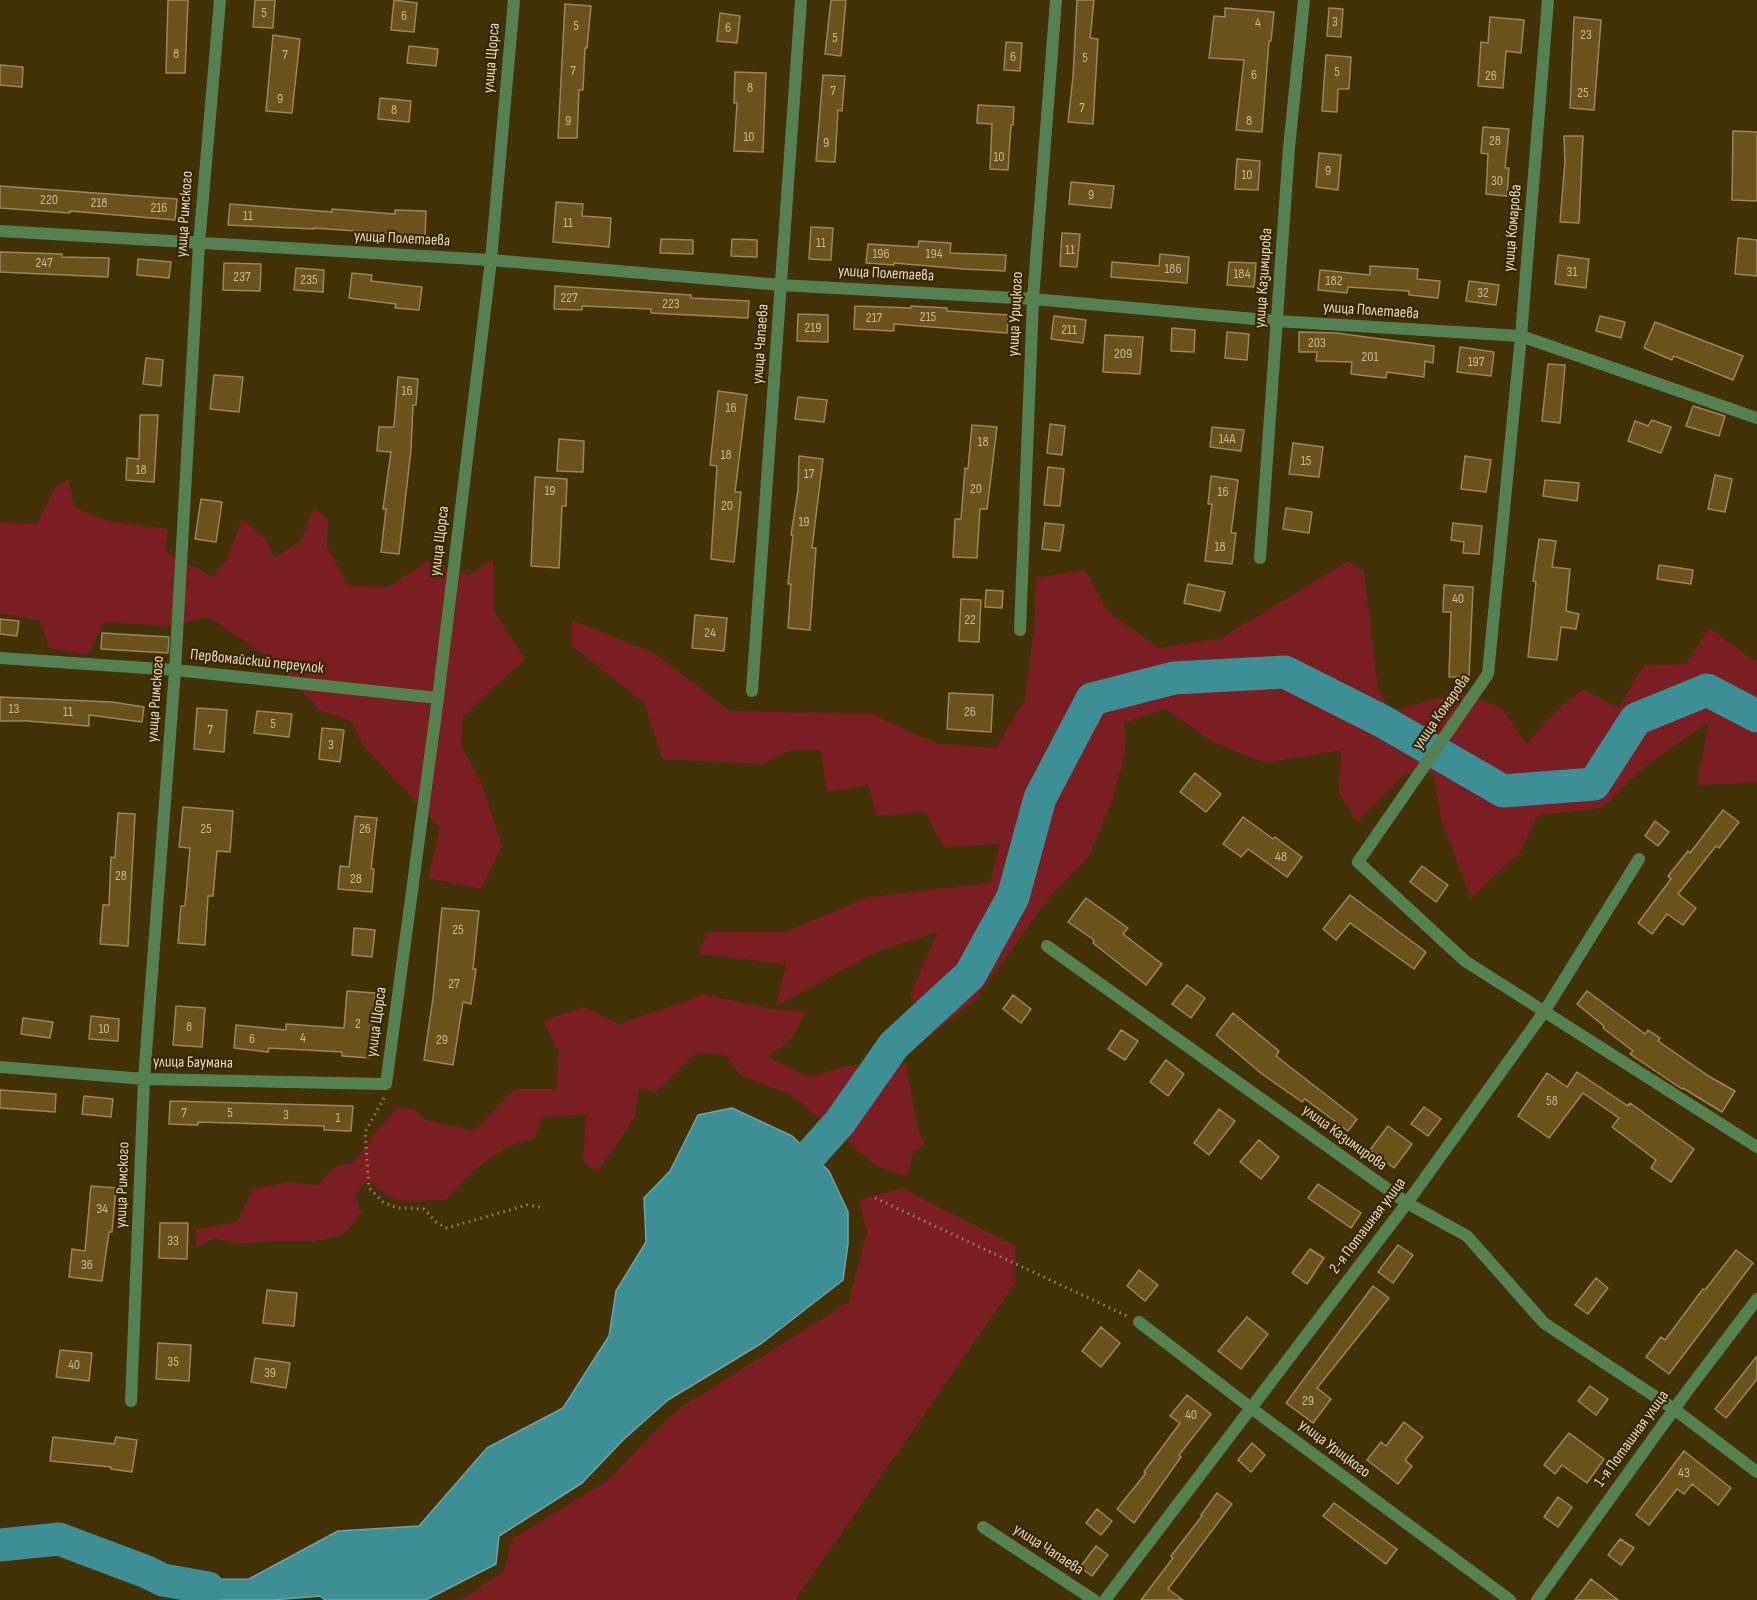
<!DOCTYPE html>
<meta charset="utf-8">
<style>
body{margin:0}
canvas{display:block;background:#423006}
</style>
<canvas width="1757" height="1600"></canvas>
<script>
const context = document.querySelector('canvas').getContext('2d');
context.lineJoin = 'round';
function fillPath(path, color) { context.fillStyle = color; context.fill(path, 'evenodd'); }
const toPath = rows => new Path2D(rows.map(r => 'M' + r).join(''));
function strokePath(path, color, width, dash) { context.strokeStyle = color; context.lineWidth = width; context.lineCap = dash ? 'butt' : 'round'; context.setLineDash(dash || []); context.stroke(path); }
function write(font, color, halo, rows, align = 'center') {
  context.font = font + ' "Sofia Sans Condensed",sans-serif'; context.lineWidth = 4.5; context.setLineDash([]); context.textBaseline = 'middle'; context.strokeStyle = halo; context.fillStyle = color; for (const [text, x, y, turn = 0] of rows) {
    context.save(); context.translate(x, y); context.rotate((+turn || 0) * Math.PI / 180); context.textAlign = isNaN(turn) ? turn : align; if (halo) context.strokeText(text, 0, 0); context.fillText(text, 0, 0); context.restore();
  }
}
fillPath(toPath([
 [69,479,74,507,107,521,168,529,165,551,213,577,227,558,242,519,265,539,274,557,300,542,314,507,328,520,327,547,348,586,389,587,427,561,468,575,493,560,493,609,525,659,463,717,461,745,482,784,502,846,481,889,428,878,440,828,363,745,351,721,319,710,278,664,208,617,170,626,105,622,87,655,49,648,40,621,0,613,0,522,37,524,54,489],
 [1348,561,1364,572,1378,689,1390,711,1460,693,1501,707,1527,744,1555,712,1583,689,1618,708,1644,665,1686,664,1709,628,1755,661,1757,659,1757,782,1697,785,1709,722,1641,769,1602,808,1538,815,1520,852,1471,898,1441,819,1434,774,1405,774,1357,822,1339,793,1341,750,1266,763,1217,744,1165,709,1124,723,1125,753,1113,798,1089,856,1049,898,975,1000,921,1043,911,993,938,932,880,950,776,1006,786,964,698,954,707,932,785,932,869,897,990,883,1000,844,944,847,925,812,877,816,868,785,827,792,821,750,789,750,763,764,662,759,645,703,572,646,572,620,656,654,730,711,872,714,938,744,996,748,1025,699,1035,623,1036,578,1085,570,1108,612,1159,648,1222,638],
 [703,994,766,1008,806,1012,792,1038,768,1057,809,1077,852,1065,906,1063,917,1127,925,1144,913,1152,907,1177,877,1166,791,1095,740,1075,726,1055,695,1053,657,1092,639,1089,635,1116,611,1153,596,1172,583,1161,586,1114,542,1118,535,1138,506,1147,472,1172,446,1200,399,1201,381,1191,368,1180,355,1193,361,1213,344,1234,315,1241,269,1241,239,1244,214,1238,196,1247,196,1229,237,1222,253,1189,287,1182,318,1185,333,1168,354,1162,374,1134,397,1108,413,1109,426,1120,474,1131,515,1089,556,1089,559,1051,543,1021,583,1007,619,1024,687,1001],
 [902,1188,1015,1246,1016,1282,795,1600,461,1600,504,1571,512,1539,608,1480,677,1410,849,1302,867,1232,859,1200]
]), '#7a1e23');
const water = toPath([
 [732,1108,792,1136,829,1171,848,1212,848,1244,843,1280,762,1343,668,1400,623,1440,582,1483,499,1536,496,1564,426,1600,325,1600,320,1596,272,1600,196,1600,187,1592,141,1580,249,1579,338,1531,419,1526,487,1448,563,1408,609,1336,616,1291,646,1242,644,1198,670,1171,698,1115,732,1108]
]);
fillPath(water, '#3d8e95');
strokePath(water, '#6ea4a2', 1.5);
strokePath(toPath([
 [782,1187,840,1122,894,1045,970,975,1013,897,1040,798,1092,699,1174,678,1285,672,1382,721,1503,791,1594,784,1636,719,1707,690,1757,716],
 [0,1545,59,1539,147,1572,163,1580,208,1588]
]), '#3d8e95', 33);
const building = toPath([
 [168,0,188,0,185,73,166,73,168,0],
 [255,0,275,0,273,28,253,27,255,0],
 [394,0,417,3,414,32,391,30,394,0],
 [831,0,846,0,841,56,825,54,831,0],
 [1077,0,1094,0,1090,38,1098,39,1093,124,1068,122,1073,77,1077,0],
 [565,4,591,6,587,48,585,48,583,90,579,90,577,138,558,138,565,4],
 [1225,8,1274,12,1271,41,1269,41,1262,132,1236,130,1244,60,1209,58,1214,16,1225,17,1225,8],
 [1329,8,1343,9,1341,37,1327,36,1329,8],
 [720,13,740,16,737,43,717,41,720,13],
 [1490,17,1524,20,1521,53,1506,51,1503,88,1478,86,1481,42,1488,43,1490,17],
 [1574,17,1601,20,1594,110,1570,108,1574,17],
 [273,35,300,39,292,113,266,111,273,35],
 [1006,42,1022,43,1020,71,1004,70,1006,42],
 [409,46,438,49,436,66,407,63,409,46],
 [1326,55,1351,57,1349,89,1338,89,1337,112,1322,111,1326,55],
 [0,65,23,67,22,87,0,85,0,65],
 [735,72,766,73,763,152,734,151,737,103,734,103,735,72],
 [823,75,845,76,842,111,838,110,835,162,816,161,823,75],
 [380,98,411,101,409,122,378,119,380,98],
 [978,105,1014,107,1013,125,1011,125,1008,170,990,169,992,124,977,123,978,105],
 [1483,127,1509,129,1505,168,1509,168,1507,196,1486,194,1488,154,1481,153,1483,127],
 [1733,131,1757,132,1757,201,1732,200,1733,131],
 [1564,136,1583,136,1579,223,1560,222,1565,162,1564,136],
 [1319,153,1341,155,1338,190,1316,187,1319,153],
 [1237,159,1260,161,1258,190,1235,189,1237,159],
 [1071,182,1114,186,1111,208,1069,204,1071,182],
 [0,186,177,199,175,220,70,211,70,213,0,208,0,186],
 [556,202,583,204,582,216,611,218,609,247,553,242,556,202],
 [230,204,332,212,332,209,395,214,395,210,426,211,425,236,314,228,314,229,228,225,230,204],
 [811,227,833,228,831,260,809,259,811,227],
 [1062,233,1080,234,1077,267,1060,266,1062,233],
 [1738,238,1757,240,1757,276,1735,274,1738,238],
 [661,239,693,240,693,254,660,253,661,239],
 [732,239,757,240,757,257,731,256,732,239],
 [919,241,951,243,950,253,1006,255,1005,271,964,269,894,263,894,265,866,263,868,244,918,247,919,241],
 [0,252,62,254,62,257,109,258,108,277,0,272,0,252],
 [1160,254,1189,257,1187,283,1111,277,1112,262,1159,266,1160,254],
 [1558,255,1589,259,1586,288,1555,284,1558,255],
 [138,259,171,262,169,278,137,275,138,259],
 [1229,262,1256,263,1254,287,1227,285,1229,262],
 [224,263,261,264,260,291,223,290,224,263],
 [1370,266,1418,269,1417,279,1440,281,1438,298,1409,295,1409,291,1348,287,1347,293,1318,290,1320,270,1370,275,1370,266],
 [296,268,324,270,323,292,294,290,296,268],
 [352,273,372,275,371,281,422,287,419,310,395,308,396,304,349,298,352,273],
 [1469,281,1499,285,1496,305,1466,301,1469,281],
 [555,286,691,295,691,298,749,301,748,318,651,313,651,309,582,306,582,310,554,309,555,286],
 [855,306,911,308,911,306,947,308,947,311,1008,315,1007,333,894,324,894,331,854,329,855,306],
 [798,314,828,315,828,342,797,341,798,314],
 [1054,316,1086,320,1083,343,1051,339,1054,316],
 [1600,316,1625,322,1621,338,1596,331,1600,316],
 [1655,322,1743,356,1733,380,1674,356,1672,360,1644,348,1655,322],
 [1172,328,1195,330,1194,352,1171,351,1172,328],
 [1227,332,1249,334,1247,360,1225,358,1227,332],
 [1299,332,1336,333,1434,346,1433,363,1425,361,1424,377,1387,372,1386,378,1351,374,1352,362,1316,361,1317,352,1299,352,1299,332],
 [1105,335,1143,337,1140,374,1103,372,1105,335],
 [1460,347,1494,352,1491,376,1457,372,1460,347],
 [146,358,163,360,161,386,143,384,146,358],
 [1548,364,1565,365,1560,423,1542,421,1548,364],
 [214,375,243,377,239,412,210,409,214,375],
 [398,377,418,379,416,405,413,405,411,450,399,554,381,552,386,509,383,509,391,452,377,451,379,427,394,427,398,377],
 [718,391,747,395,735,492,741,492,734,562,711,559,717,466,710,465,718,391],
 [798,397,827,400,824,422,795,419,798,397],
 [1693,406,1725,416,1719,436,1686,426,1693,406],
 [140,415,158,415,154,482,126,480,127,458,139,459,140,415],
 [1652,420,1671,427,1661,453,1628,441,1635,421,1648,426,1652,420],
 [1050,424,1065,426,1062,455,1047,453,1050,424],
 [972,425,997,427,987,509,980,509,977,558,953,557,955,519,961,519,965,468,968,469,972,425],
 [1212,427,1244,430,1241,451,1210,447,1212,427],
 [559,439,584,441,583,472,557,471,559,439],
 [1293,443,1323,447,1319,477,1289,474,1293,443],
 [799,456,823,459,812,548,816,548,810,630,788,628,791,584,788,584,793,535,791,535,798,490,799,456],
 [1465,456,1491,460,1486,492,1461,489,1465,456],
 [1048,467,1064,469,1060,506,1044,505,1048,467],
 [1715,475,1732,479,1725,512,1708,509,1715,475],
 [1211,476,1238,480,1231,533,1236,533,1232,564,1205,561,1212,504,1208,504,1211,476],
 [535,477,567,479,566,506,562,506,559,568,531,566,535,477],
 [1545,480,1579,483,1577,501,1543,496,1545,480],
 [201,499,222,502,216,542,195,539,201,499],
 [1286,508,1312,512,1309,533,1283,529,1286,508],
 [1045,523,1064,525,1060,551,1042,549,1045,523],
 [1453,523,1482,526,1479,554,1463,553,1464,542,1451,540,1453,523],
 [1539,539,1556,541,1552,567,1570,569,1566,611,1579,614,1576,629,1561,627,1557,660,1528,657,1536,582,1533,581,1539,539],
 [1659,565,1693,570,1691,584,1657,579,1659,565],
 [1188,584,1225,592,1220,611,1184,603,1188,584],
 [1444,585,1473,587,1469,677,1449,677,1451,612,1443,612,1444,585],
 [986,590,1003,591,1002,608,985,607,986,590],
 [961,599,981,600,979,642,959,641,961,599],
 [695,615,727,618,724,651,692,648,695,615],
 [0,619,19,621,17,636,0,634,0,619],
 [102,633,169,637,168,653,101,649,102,633],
 [949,693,993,695,991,732,947,729,949,693],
 [0,697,112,702,144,707,142,722,89,715,89,726,27,721,0,721,0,697],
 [197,708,227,710,224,752,194,749,197,708],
 [257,711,292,714,289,737,254,733,257,711],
 [322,728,344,730,340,762,319,759,322,728],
 [1195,773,1221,794,1206,812,1180,792,1195,773],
 [183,807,233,811,230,852,217,851,213,896,208,896,205,945,178,943,181,906,185,906,190,848,179,847,183,807],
 [1723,810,1739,822,1719,848,1716,846,1678,894,1696,908,1683,925,1667,914,1652,934,1638,923,1671,879,1668,876,1688,851,1690,853,1723,810],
 [118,813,135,814,128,946,100,944,103,905,109,905,111,857,115,858,118,813],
 [355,816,377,818,371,869,374,869,372,892,338,889,340,866,349,867,355,816],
 [1243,817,1273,839,1275,837,1302,857,1287,877,1248,849,1241,857,1223,844,1243,817],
 [1655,821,1669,832,1658,846,1645,836,1655,821],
 [1422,866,1448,885,1436,902,1410,882,1422,866],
 [1350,895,1426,952,1414,969,1350,923,1336,940,1323,929,1350,895],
 [1086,898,1128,928,1123,934,1162,964,1146,985,1093,943,1094,940,1068,922,1086,898],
 [442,908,479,911,473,969,476,969,471,1004,463,1002,453,1065,424,1060,433,998,442,908],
 [354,928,375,930,372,957,352,955,354,928],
 [1187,985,1205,998,1191,1018,1172,1004,1187,985],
 [347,991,375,993,370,1058,342,1056,342,1052,269,1048,268,1052,234,1048,236,1025,286,1030,286,1024,344,1028,347,991],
 [1587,991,1645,1034,1648,1030,1660,1038,1658,1041,1710,1077,1735,1091,1722,1112,1683,1088,1682,1089,1630,1054,1633,1051,1603,1028,1604,1026,1577,1004,1587,991],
 [1013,995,1031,1009,1021,1023,1003,1009,1013,995],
 [176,1006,205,1008,202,1047,173,1045,176,1006],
 [1233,1013,1279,1051,1276,1056,1357,1119,1348,1131,1305,1099,1302,1102,1262,1074,1216,1035,1233,1013],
 [91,1016,119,1019,118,1041,89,1039,91,1016],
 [23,1018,53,1022,50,1038,21,1034,23,1018],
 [1121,1030,1138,1041,1125,1060,1108,1049,1121,1030],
 [1166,1060,1184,1074,1168,1096,1150,1082,1166,1060],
 [1577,1072,1628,1106,1630,1103,1694,1149,1671,1182,1651,1168,1656,1160,1612,1127,1619,1118,1583,1093,1549,1138,1518,1116,1547,1073,1567,1087,1577,1072],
 [0,1090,56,1094,55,1112,0,1108,0,1090],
 [84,1096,113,1099,111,1117,82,1114,84,1096],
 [170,1101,353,1106,351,1131,324,1130,324,1126,263,1124,198,1122,198,1125,169,1124,170,1101],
 [1424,1107,1441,1119,1428,1136,1411,1124,1424,1107],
 [1219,1109,1235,1121,1209,1155,1194,1143,1219,1109],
 [1388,1126,1412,1144,1394,1168,1370,1150,1388,1126],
 [1259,1140,1279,1157,1261,1179,1240,1162,1259,1140],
 [1318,1184,1361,1213,1351,1228,1308,1198,1318,1184],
 [91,1186,116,1188,112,1232,109,1232,102,1281,69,1277,72,1249,85,1251,91,1186],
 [160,1223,188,1223,187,1259,159,1258,160,1223],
 [1398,1245,1413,1255,1393,1283,1378,1272,1398,1245],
 [1310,1249,1324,1258,1307,1284,1292,1273,1310,1249],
 [1736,1250,1753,1263,1669,1374,1646,1357,1661,1337,1665,1340,1703,1289,1705,1290,1736,1250],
 [1139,1270,1158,1285,1145,1301,1127,1286,1139,1270],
 [1596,1278,1608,1288,1588,1314,1575,1305,1596,1278],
 [1373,1286,1389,1298,1317,1388,1331,1399,1313,1423,1286,1403,1373,1286],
 [267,1290,297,1293,294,1326,263,1323,267,1290],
 [1247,1317,1268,1334,1241,1369,1218,1351,1247,1317],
 [1101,1327,1120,1343,1101,1367,1082,1351,1101,1327],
 [158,1343,191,1345,189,1381,156,1379,158,1343],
 [60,1350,92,1353,89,1381,56,1377,60,1350],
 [1757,1356,1757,1379,1726,1418,1715,1409,1757,1356],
 [255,1358,290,1363,286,1388,251,1382,255,1358],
 [1590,1386,1608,1399,1596,1415,1578,1401,1590,1386],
 [1187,1395,1211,1414,1179,1455,1181,1457,1134,1523,1117,1509,1146,1473,1144,1472,1180,1423,1170,1416,1187,1395],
 [1404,1422,1423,1437,1405,1460,1412,1466,1398,1484,1367,1460,1381,1442,1386,1446,1404,1422],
 [1569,1433,1604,1459,1587,1483,1562,1465,1555,1474,1544,1465,1569,1433],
 [53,1437,114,1444,116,1437,137,1440,132,1472,111,1469,111,1467,50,1461,53,1437],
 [1252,1443,1265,1455,1251,1472,1238,1460,1252,1443],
 [1684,1451,1731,1488,1718,1505,1692,1484,1684,1494,1677,1489,1649,1525,1636,1515,1684,1451],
 [1217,1493,1232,1504,1168,1589,1183,1600,1141,1600,1173,1558,1171,1556,1202,1516,1201,1515,1217,1493],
 [1558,1497,1572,1507,1558,1527,1544,1517,1558,1497],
 [1334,1503,1397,1549,1386,1564,1323,1516,1334,1503],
 [1097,1509,1112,1521,1101,1535,1086,1523,1097,1509],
 [1620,1539,1634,1548,1621,1565,1608,1555,1620,1539],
 [1096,1546,1108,1555,1092,1576,1080,1567,1096,1546],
 [1591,1579,1618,1600,1575,1600,1591,1579]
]);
fillPath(building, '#6b511a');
strokePath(building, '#9a855d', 1.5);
strokePath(toPath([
 [384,1098,365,1132,369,1188,383,1202,397,1208,424,1209,436,1222,447,1228,527,1205,540,1207],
 [875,1198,1127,1316]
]), '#938465', 3, [1.5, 4.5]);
strokePath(toPath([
 [1548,0,1521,336,1488,674,1358,862,1465,961,1757,1147],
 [0,231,491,260,781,285,1033,299,1277,321,1521,336,1757,418],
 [1260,558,1289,148,1304,0],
 [1020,630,1033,299,1056,0],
 [0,658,175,670,438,698],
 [752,691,801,0],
 [1047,946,1407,1203,1467,1236,1544,1323,1674,1409,1757,1472],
 [0,1067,144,1079,386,1084,438,698,491,260,514,0],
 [1139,1322,1251,1408,1510,1600],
 [131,1401,144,1079,175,670,199,244,220,0],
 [983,1527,1094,1600],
 [1105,1600,1407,1203,1544,1012,1639,859],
 [1537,1600,1685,1394,1757,1299]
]), '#558152', 12);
write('14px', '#c4b698', null, [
 ["5",264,13],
 ["6",404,16],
 ["3",1335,22],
 ["4",1258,23],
 ["5",576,26],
 ["6",728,28],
 ["23",1586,35],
 ["5",835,38],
 ["8",176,54],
 ["7",285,55],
 ["6",1013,57],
 ["5",1085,58],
 ["7",573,71],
 ["5",1337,72],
 ["6",1254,75],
 ["26",1491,76],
 ["8",750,88],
 ["7",833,91],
 ["25",1583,93],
 ["9",280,99],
 ["7",1082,108],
 ["8",394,110],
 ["9",568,121],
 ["8",1249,121],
 ["10",749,137],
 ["28",1495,141],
 ["9",826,143],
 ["10",999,157],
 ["9",1328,171],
 ["10",1247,175],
 ["30",1497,181],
 ["9",1091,195],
 ["220",49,200],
 ["218",99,203],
 ["216",159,208],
 ["11",248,216],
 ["11",568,223],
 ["11",821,243],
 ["11",1070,250],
 ["196",881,254],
 ["194",934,254],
 ["247",44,263],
 ["186",1173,269],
 ["31",1572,272],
 ["184",1242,274],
 ["237",242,277],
 ["235",309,280],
 ["182",1334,281],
 ["32",1483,293],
 ["227",569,298],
 ["223",671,304],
 ["215",928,317],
 ["217",874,318],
 ["219",813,328],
 ["211",1069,330],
 ["203",1317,343],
 ["209",1123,354],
 ["201",1370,357],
 ["197",1476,362],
 ["16",407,391],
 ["16",731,408],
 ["14А",1227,439],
 ["18",983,442],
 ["18",726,455],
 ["15",1306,461],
 ["18",141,470],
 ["17",809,474],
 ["20",976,489],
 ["19",550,491],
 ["16",1223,492],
 ["20",727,506],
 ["19",804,522],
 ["18",1220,547],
 ["40",1458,599],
 ["22",970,620],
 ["24",710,633],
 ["13",14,709],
 ["11",68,712],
 ["26",970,712],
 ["5",273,724],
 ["7",210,730],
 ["3",331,745],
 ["25",206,829],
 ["26",365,829],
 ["48",1281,857],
 ["28",121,876],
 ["28",356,879],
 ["25",458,930],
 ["27",454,984],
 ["2",358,1024],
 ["8",189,1027],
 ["10",104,1029],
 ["4",303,1038],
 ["6",252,1039],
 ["29",442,1040],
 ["58",1552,1101],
 ["7",184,1113],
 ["5",230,1113],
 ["3",286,1115],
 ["1",338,1118],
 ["34",102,1209],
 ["33",173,1241],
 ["36",87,1265],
 ["35",173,1362],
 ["40",74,1365],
 ["39",270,1373],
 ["29",1308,1401],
 ["40",1191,1415],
 ["43",1684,1473]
]);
write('16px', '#e2d7c2', '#382600', [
 ["улица Щорса",492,58,-85],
 ["улица Римского",185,214,-86],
 ["улица Комарова",1513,228,-85],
 ["улица Полетаева",402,239,3],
 ["улица Полетаева",886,274,3],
 ["улица Казимирова",1264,278,-86],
 ["улица Полетаева",1371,311,4],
 ["улица Урицкого",1016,314,-87],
 ["улица Чапаева",761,344,-86],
 ["улица Щорса",440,541,-83],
 ["Первомайский переулок",257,662,6],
 ["улица Римского",156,699,-86],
 ["улица Комарова",1442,712,-55],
 ["улица Щорса",377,1022,-82],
 ["улица Баумана",193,1063,1],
 ["улица Казимирова",1344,1138,36],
 ["улица Римского",123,1185,-88],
 ["2-я Поташная улица",1368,1226,-53],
 ["1-я Поташная улица",1632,1439,-54],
 ["улица Урицкого",1334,1449,37],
 ["улица Чапаева",1048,1550,33]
]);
</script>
